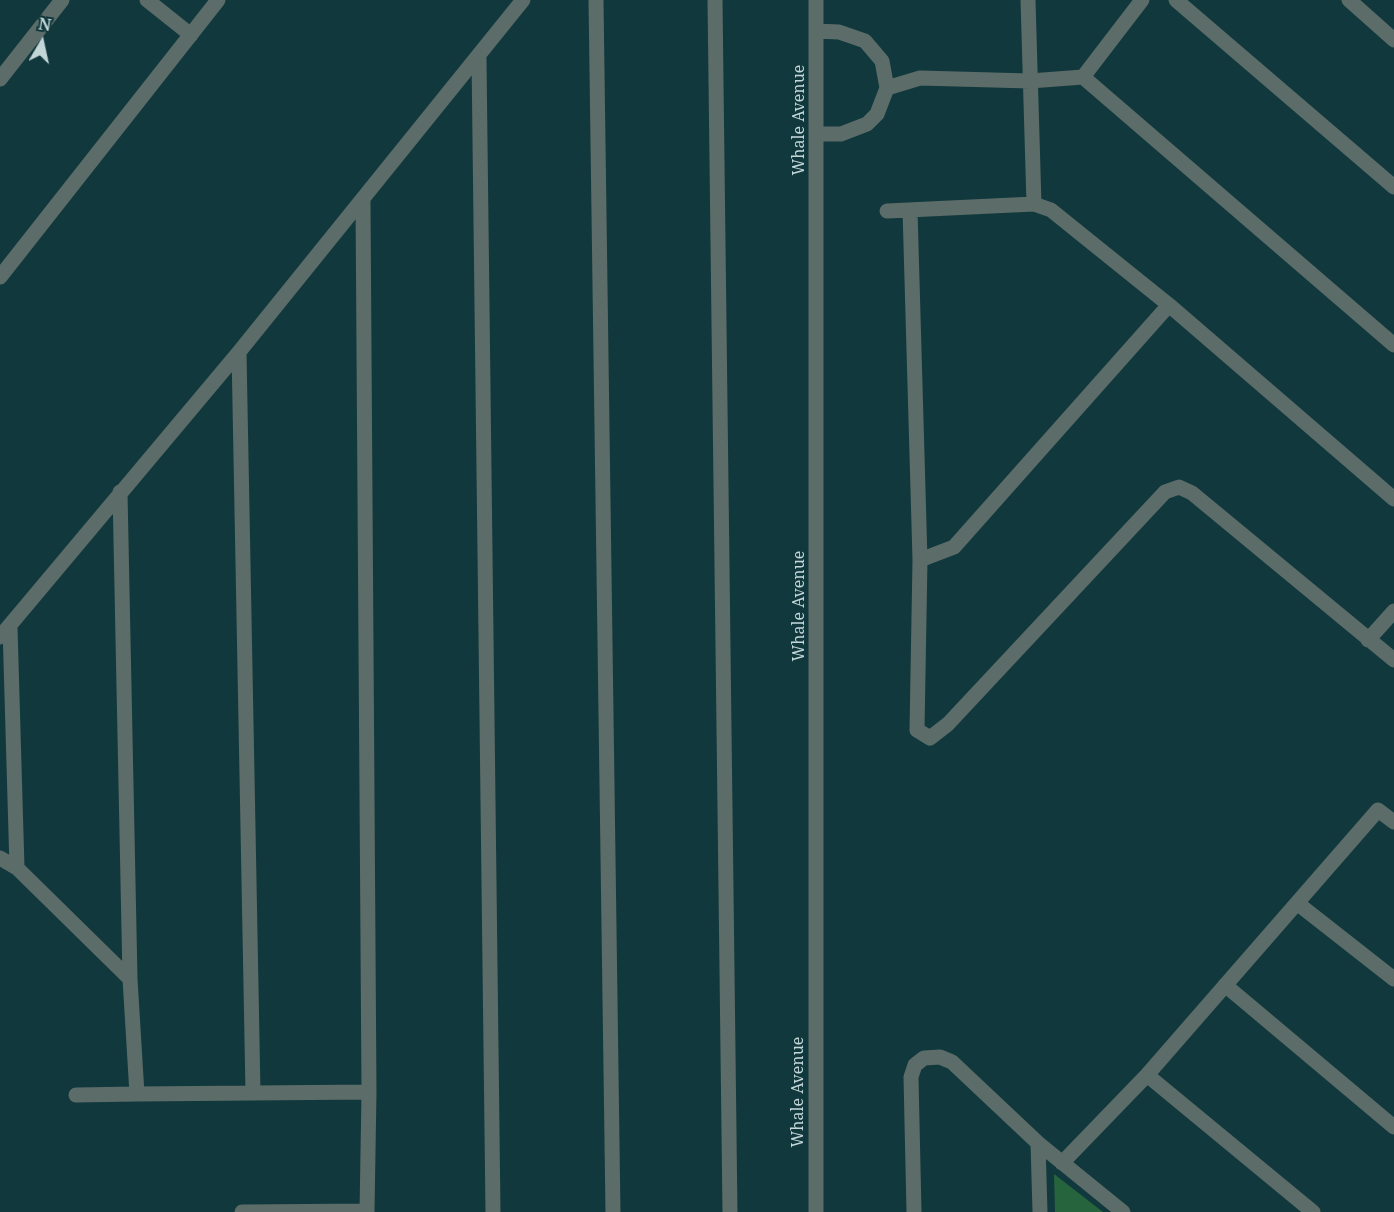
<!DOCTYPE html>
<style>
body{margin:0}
#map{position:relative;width:1394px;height:1212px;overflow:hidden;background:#11383c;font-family:"Noto Serif",serif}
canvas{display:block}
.north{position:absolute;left:12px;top:12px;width:60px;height:60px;-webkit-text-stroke:4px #11383c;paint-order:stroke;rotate:9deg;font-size:16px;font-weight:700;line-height:24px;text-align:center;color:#c3d7d9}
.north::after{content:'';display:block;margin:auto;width:21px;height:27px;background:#c3d7d9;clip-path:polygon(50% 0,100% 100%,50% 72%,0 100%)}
</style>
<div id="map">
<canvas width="1394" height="1212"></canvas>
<div class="north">N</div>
</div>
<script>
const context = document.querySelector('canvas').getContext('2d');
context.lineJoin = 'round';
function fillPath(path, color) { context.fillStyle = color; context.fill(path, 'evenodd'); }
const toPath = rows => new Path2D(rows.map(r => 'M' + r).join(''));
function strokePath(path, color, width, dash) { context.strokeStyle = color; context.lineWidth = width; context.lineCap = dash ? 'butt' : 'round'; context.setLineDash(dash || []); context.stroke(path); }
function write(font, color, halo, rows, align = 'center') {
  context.font = font + ' "Noto Serif",serif'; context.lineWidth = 6; context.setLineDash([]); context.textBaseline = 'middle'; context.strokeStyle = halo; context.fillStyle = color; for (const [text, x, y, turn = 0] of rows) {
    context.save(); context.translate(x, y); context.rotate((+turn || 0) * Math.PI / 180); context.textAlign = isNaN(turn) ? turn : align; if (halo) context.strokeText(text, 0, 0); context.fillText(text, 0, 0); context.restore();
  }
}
fillPath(toPath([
 [1054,1174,1103,1212,1055,1212]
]), '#26643d');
strokePath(toPath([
 [147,0,191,35],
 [596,0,613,1212],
 [715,0,730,1212],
 [1028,0,1034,204],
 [1176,0,1394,187],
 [1349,0,1394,40],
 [479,58,493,1212],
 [1083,77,1394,345],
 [0,79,62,0],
 [887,88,920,78,1030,81,1083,77,1142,0],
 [817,134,841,134,867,124,877,114,887,88,882,61,865,41,839,32,817,31],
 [363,200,369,1092,367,1212],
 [910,210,920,560,917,730,930,738,948,724,1165,492,1179,487,1192,493,1394,660],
 [887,211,1034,204,1051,210,1169,305,1394,499],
 [0,277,218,0],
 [239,352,253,1092],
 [120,492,130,979],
 [920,560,954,547,1169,305],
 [10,627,17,868],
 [0,637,239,352,523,0],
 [1368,640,1394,611],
 [0,858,17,868,130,979,137,1094,369,1092],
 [1297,903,1394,979],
 [1225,985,1394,1127],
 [1147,1075,1313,1212],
 [76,1095,137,1094],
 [1038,1143,1040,1212],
 [1062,1163,1147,1075,1378,810,1394,822],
 [242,1212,367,1211],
 [816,1212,816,0],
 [914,1212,911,1077,915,1065,924,1058,940,1057,952,1062,1038,1143,1123,1212]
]), '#5c6c68', 15);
write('16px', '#c3d7d9', '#11383c', [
 ["Whale Avenue",799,120,-90],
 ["Whale Avenue",799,606,-90],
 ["Whale Avenue",798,1092,-90]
]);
</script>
